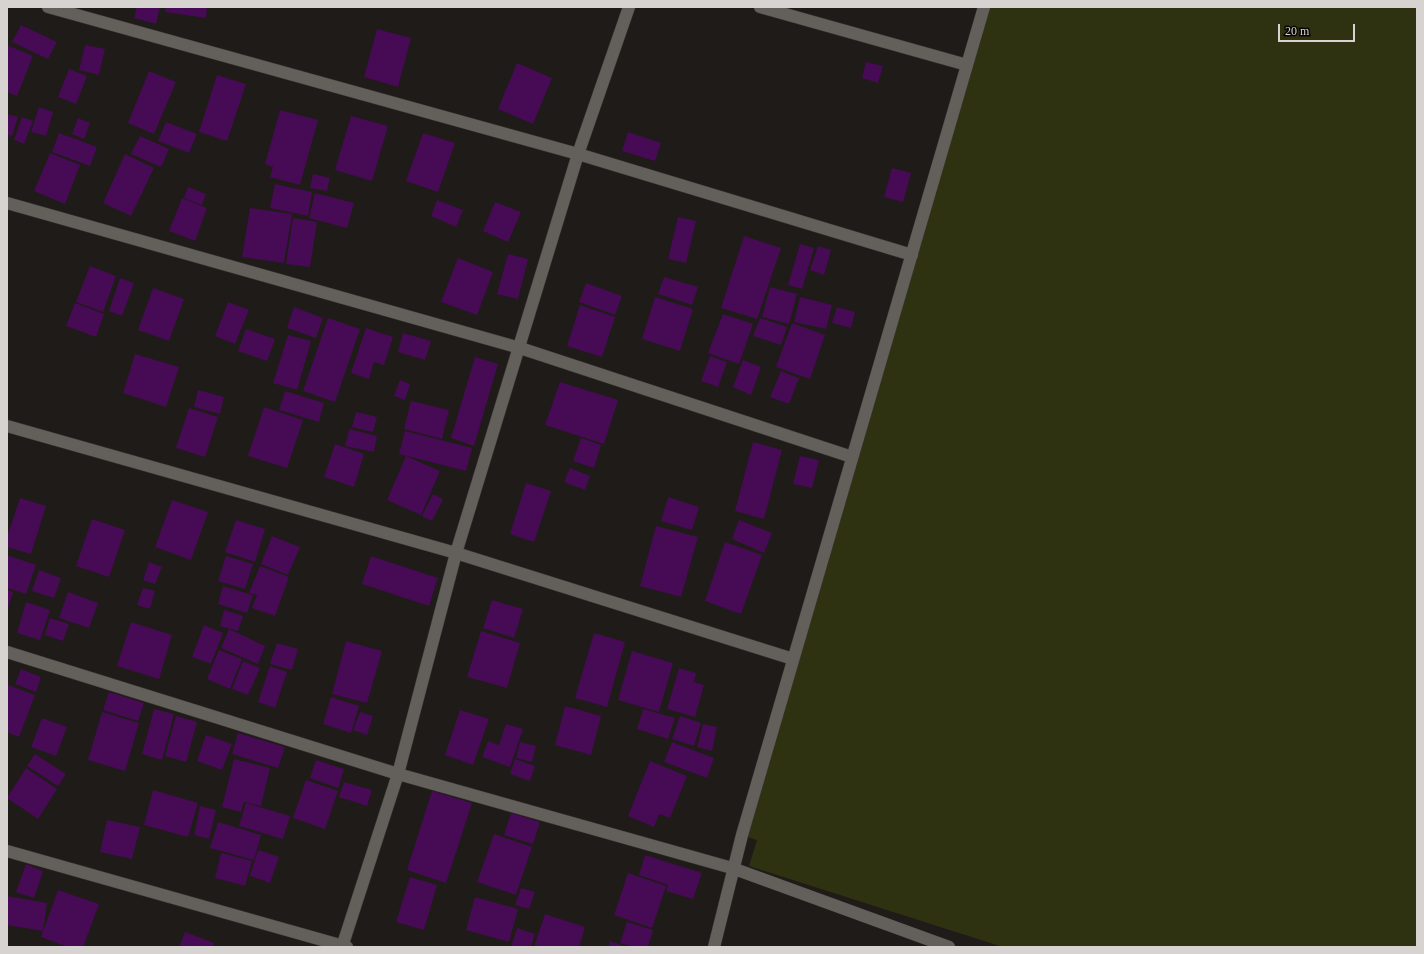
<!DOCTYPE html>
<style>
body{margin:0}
#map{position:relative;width:1424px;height:954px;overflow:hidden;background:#1f1b18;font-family:"Times New Roman",serif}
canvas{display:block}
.frame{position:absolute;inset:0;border:8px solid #d6d3d1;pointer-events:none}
.scale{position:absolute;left:1278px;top:24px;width:77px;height:18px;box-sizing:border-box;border:2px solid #d6d3d1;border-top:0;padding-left:5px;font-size:12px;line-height:14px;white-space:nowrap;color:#d6d3d1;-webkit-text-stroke:3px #070605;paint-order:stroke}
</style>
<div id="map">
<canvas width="1424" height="954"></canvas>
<div class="frame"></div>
<div class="scale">20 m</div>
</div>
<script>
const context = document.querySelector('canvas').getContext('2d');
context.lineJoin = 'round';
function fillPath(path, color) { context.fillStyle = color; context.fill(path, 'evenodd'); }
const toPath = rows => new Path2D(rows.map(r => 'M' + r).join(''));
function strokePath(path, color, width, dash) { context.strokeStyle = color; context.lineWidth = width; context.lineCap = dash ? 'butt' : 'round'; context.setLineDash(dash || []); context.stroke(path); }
fillPath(toPath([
 [989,7,1417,7,1417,947,1003,947,749,866,757,840,742,835]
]), '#2f3211');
fillPath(toPath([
 [137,7,160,7,156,24,134,18],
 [166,7,207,7,206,18,165,12],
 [21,25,57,42,48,59,12,42],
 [377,29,411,38,398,87,364,77],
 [7,45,33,56,17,96,7,92],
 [85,45,105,49,99,75,79,70],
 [866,62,883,66,878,83,862,78],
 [517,63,552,78,533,124,498,109],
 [69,69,87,76,76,104,58,97],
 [149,71,176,82,154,134,128,123],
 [217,75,246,84,227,141,199,132],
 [39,107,53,112,46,136,31,132],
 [280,110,318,120,300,185,270,177,273,167,265,164],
 [7,114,18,117,12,136,7,135],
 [351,116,388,126,372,181,335,170],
 [22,117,33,121,24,144,14,140],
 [78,118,90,123,84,139,72,134],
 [166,122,197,134,189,153,158,141],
 [628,132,661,143,655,161,622,151],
 [59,133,97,147,90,166,52,152],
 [423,133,455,143,438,192,406,181],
 [140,136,169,149,161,167,131,154],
 [50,153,80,165,65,204,34,191],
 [125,154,154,168,131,216,103,203],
 [892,168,911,173,903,202,884,197],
 [313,174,330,178,327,191,310,188],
 [275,184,312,192,308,216,270,208],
 [188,187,206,194,202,205,184,198],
 [315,193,354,203,347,228,309,218],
 [182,198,207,208,195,241,169,231],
 [437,200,463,210,456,227,431,216],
 [495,202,521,212,508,242,483,231],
 [250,208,292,214,284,263,242,257],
 [678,217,696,221,686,263,668,259],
 [293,218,317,222,310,267,286,264],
 [744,236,781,248,757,319,721,308],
 [800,244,814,248,802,289,788,285],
 [818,246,831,250,824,275,810,270],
 [508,254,528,259,518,299,497,294],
 [458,258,493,272,477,315,441,302],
 [90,266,116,276,103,312,76,302],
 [664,277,698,287,692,305,658,294],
 [120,278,134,283,122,316,109,311],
 [586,283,622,296,615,315,579,302],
 [770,287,797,294,789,324,762,317],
 [153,288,184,299,169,341,138,330],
 [655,297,693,309,680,351,642,339],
 [800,297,832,305,826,329,794,322],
 [228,302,249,310,235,344,215,336],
 [75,303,104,314,96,337,66,326],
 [580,305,615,317,602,357,567,346],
 [294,307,323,318,316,338,287,328],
 [837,307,855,312,851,328,832,323],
 [723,314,753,324,739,364,708,353],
 [328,318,360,329,335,402,303,391],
 [760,318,787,327,781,345,753,336],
 [792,323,825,335,810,379,776,367],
 [366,328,393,337,384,365,374,362,369,379,351,373],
 [246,329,275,339,267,361,238,351],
 [403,333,431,341,425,360,398,352],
 [288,335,311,341,297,390,273,383],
 [135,354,179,367,166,407,123,393],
 [710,356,727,362,718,387,701,381],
 [475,357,498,364,474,446,451,438],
 [743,360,761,367,751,395,733,387],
 [781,371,799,378,789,404,770,397],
 [400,380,410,384,405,400,394,396],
 [560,382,618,400,604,444,545,425],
 [198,390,224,397,220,414,194,407],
 [285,391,324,403,319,422,279,410],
 [411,401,449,410,442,439,404,429],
 [264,407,303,420,287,468,248,456],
 [189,408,218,417,205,457,176,448],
 [356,412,377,417,373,432,352,427],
 [349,429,377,436,374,452,345,446],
 [405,431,472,448,466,471,399,454],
 [581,438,601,445,594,468,573,461],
 [753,442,782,450,764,519,735,511],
 [335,444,364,454,354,487,324,477],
 [406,456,440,471,421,515,387,500],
 [800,456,819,460,812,488,793,484],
 [570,468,590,476,585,490,564,482],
 [526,483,551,491,534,542,510,534],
 [433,494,443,499,432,521,422,516],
 [668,497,699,507,692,530,661,521],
 [20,498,46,506,31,554,7,547,7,537],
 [172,500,208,512,191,560,155,547],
 [92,519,125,530,109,577,76,566],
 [236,520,265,529,255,562,225,552],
 [739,520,772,533,764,553,732,539],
 [656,526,698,537,681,597,640,586],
 [272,536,300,547,288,575,261,564],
 [725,542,762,555,741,614,705,601],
 [7,555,36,565,26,594,7,588],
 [226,556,253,564,245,589,218,581],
 [371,556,438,578,429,606,362,584],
 [149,562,162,567,155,584,143,580],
 [260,566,289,577,275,616,252,608,257,595,249,593],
 [39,570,61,578,54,598,32,591],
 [223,586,253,595,247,613,218,604],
 [143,588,155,591,150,609,137,605],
 [7,590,13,592,7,611],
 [68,592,98,603,89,628,59,618],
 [492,600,523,609,514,638,483,628],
 [26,602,50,610,40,640,17,633],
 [224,610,243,616,238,631,220,626],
 [50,618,69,624,63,641,45,635],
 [131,622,172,635,159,679,117,666],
 [204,625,223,633,211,664,192,657],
 [229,629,265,646,258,664,221,648],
 [481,631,520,643,507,688,467,677],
 [594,633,625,642,607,707,575,698],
 [346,641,382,651,367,703,332,694],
 [277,643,298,649,292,670,270,664],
 [219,650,242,659,230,689,207,679],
 [632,651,673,663,659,712,618,700],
 [243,661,260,668,248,695,232,689],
 [270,666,287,672,275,708,258,702],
 [679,668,696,673,694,682,704,685,695,717,667,709],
 [21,669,41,677,36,692,15,684],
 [8,685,35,695,19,737,7,732],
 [109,692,144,703,138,721,103,710],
 [331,697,359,706,351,733,323,724],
 [565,706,601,716,591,755,555,745],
 [154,709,174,714,162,760,142,754],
 [643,709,675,718,668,739,637,729],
 [460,710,489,719,473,765,445,755],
 [102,712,139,723,125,771,88,760],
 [360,712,373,716,367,735,353,730],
 [176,716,197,722,186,762,165,756],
 [680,716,701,723,694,746,672,739],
 [42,718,67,727,56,756,31,747],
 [506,724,523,729,510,767,482,757,488,741,499,745],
 [703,724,717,727,712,751,697,747],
 [238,733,285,747,278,768,232,754],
 [206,735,232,744,222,770,197,761],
 [520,742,536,746,532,762,516,758],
 [672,742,714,758,707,778,664,762],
 [35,754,66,774,58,786,27,766],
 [234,759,270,768,261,806,244,802,241,812,222,807],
 [515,759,535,766,530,781,510,774],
 [316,760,344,769,338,788,310,778],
 [650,761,687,776,670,818,659,814,654,827,628,816],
 [26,768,57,789,38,819,7,798],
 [306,780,338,791,325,829,293,818],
 [344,782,372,790,367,806,339,797],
 [153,790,198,803,188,837,144,825],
 [432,791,472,803,446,883,407,870],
 [246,803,290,816,283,839,239,826],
 [200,806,216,810,209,839,194,835],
 [511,813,540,822,533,844,504,835],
 [107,820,140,827,132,859,100,852],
 [218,822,261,835,254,860,210,848],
 [494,834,532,847,516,895,477,882],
 [258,850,279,857,270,883,250,876],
 [221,853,252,861,245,886,215,878],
 [645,855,702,873,693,899,666,891,668,885,639,875],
 [26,864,43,871,34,898,16,892],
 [628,873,666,886,652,928,614,915],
 [410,877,437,885,424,930,396,922],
 [521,888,535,892,529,909,515,905],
 [58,890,99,904,83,947,68,947,41,937],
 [7,896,47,903,43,931,7,925],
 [475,897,518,909,509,942,466,930],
 [545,914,585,927,579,947,534,947],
 [627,922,653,930,648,947,634,947,620,943],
 [517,928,535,934,531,947,511,947],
 [185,932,214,943,213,947,179,947],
 [610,941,627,947,608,947]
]), '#470a55');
const street = toPath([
 [48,7,578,154,912,255],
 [760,7,967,65],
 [7,203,520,348,852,457],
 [7,426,456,553,793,659],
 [7,652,398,774,732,868,949,947],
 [7,851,347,947],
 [342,947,398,774,456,553,578,154,629,7],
 [714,947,742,835,984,7]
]);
strokePath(street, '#393735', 13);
strokePath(street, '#635f5b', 12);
</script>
